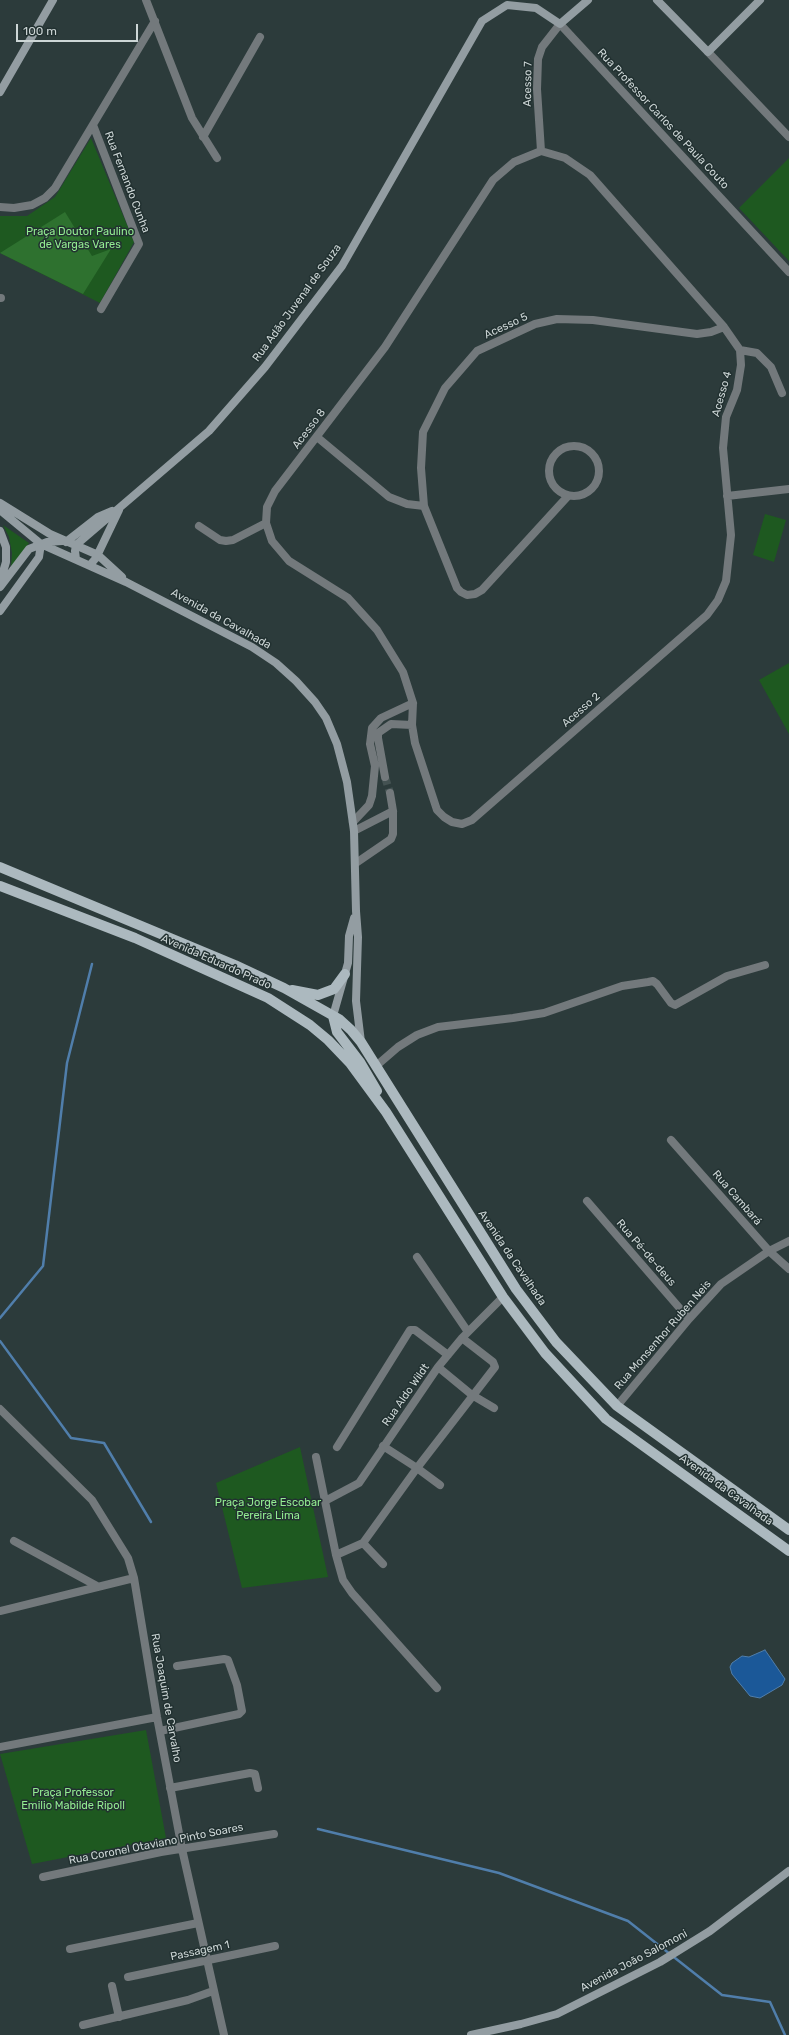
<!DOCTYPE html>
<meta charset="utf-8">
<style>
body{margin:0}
#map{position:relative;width:789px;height:2035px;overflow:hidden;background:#2c3b3b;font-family:Rubik,sans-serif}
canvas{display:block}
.scale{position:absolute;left:16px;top:24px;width:122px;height:18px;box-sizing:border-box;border:2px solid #cdd6d6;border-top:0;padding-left:5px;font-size:12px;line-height:14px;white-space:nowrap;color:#cdd6d6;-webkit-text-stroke:3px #223131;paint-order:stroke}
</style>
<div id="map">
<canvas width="789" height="2035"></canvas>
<div class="scale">100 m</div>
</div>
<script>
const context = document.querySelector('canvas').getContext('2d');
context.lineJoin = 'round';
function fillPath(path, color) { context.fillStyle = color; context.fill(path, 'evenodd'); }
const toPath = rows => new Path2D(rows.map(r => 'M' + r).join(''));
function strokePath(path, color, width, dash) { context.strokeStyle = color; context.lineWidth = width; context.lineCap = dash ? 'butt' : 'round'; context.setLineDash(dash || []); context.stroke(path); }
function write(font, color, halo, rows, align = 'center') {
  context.font = font + ' Rubik,sans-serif'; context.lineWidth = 3; context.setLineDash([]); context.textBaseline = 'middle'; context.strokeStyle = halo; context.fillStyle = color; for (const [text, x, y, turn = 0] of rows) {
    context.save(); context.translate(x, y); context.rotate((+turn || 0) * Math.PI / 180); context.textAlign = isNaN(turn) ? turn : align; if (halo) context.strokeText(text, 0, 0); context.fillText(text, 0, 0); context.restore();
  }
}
fillPath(toPath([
 [91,138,134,242,100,303,0,253,0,216,27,216,55,197],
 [789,158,789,261,739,208],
 [765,514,786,520,774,562,753,555],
 [3,525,29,543,11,567,12,553,9,537],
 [789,663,789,734,759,680],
 [300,1447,328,1577,242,1588,216,1483],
 [146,1730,166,1838,32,1864,0,1754]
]), '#1e5920');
fillPath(toPath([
 [65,212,92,256,111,249,83,294,0,253]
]), '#2e712f');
const water = toPath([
 [765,1650,785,1679,782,1685,760,1698,750,1696,732,1674,730,1667,732,1663,742,1656,749,1657,765,1650]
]);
fillPath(water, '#1b5898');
strokePath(water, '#507eab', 1);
strokePath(toPath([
 [0,1318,43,1266,67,1063,92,964],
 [0,1341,71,1438,104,1443,151,1522],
 [318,1829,499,1873,628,1921,722,1995,770,2002,785,2035]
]), '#507eab', 2.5);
strokePath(toPath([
 [385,777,390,793]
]), '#445252', 8, [8, 4]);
strokePath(toPath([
 [146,0,192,118,217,158],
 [708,52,789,137],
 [93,125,139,244,101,309],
 [203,137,260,37],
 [541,151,514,162,493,180,385,347,275,491,267,507,266,523,272,541,289,561,348,598,377,630,403,672,413,703,412,725,415,743,437,810,444,817,452,822,462,824,472,820,707,615,718,600,726,581,731,535,723,448,726,417,737,390,741,365,740,350,724,327],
 [541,151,565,158,590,175,724,327,711,332,697,334,593,320,557,319,535,324,477,351,445,388,423,432,421,468,424,506,457,588,461,592,467,595,475,594,482,590,568,496],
 [541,151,537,89,538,59,542,47,560,24,789,272],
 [0,207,14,208,32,205,45,198,55,188,155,21],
 [0,298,1,298],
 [740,350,757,353,771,367,782,393],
 [317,437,389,497,407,504,424,506],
 '549 471a25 25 0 1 1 50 0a25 25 0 1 1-50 0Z',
 [727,496,789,489],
 [199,526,220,540,226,541,233,540,266,523],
 [385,777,378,738,378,733,391,724,412,725],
 [353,822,369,805,372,796,375,766,370,744,372,728,381,718,413,703],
 [354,831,393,811],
 [356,863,391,839,393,834,393,811,390,793],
 [376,1066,398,1047,417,1035,438,1027,513,1018,544,1013,622,986,648,982,653,981,657,984,671,1003,675,1005,727,976,765,965],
 [671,1140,769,1251,789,1269],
 [587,1201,689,1319],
 [417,1257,468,1332],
 [438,1367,472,1395,494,1408],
 [617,1406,689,1319,721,1284,769,1251,789,1241],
 [0,1409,92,1500,128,1558,134,1578,157,1717,182,1849,224,2035],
 [383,1446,417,1468,440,1485],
 [337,1447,410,1330,415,1330,448,1355],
 [316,1457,336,1555,343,1580,352,1593,437,1688],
 [325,1501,359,1483,438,1367,462,1338,503,1297],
 [14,1541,97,1586],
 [363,1543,383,1564],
 [336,1555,363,1543,417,1468,495,1367,493,1362,462,1338],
 [0,1611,134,1578],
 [160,1731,239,1714,242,1711,237,1685,228,1660,224,1659,177,1666],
 [0,1747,157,1717],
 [170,1788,250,1773,255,1774,258,1788],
 [43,1877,161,1852,274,1834],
 [70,1949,198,1923],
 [128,1977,275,1946],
 [112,1986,119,2017],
 [83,2025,188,2000,213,1991]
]), '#73797c', 8);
strokePath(toPath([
 [657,0,708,52,760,0],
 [0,92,53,0],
 [0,503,50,534,98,555,122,577],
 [0,510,41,544,126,582,252,647,276,663,296,681,315,702,326,718,337,744,347,782,354,831,356,911,358,937,356,1001,361,1042],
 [0,531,6,547,6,562,0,582],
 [66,542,98,517,112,511],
 [76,559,75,551,76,545,209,431,265,367,342,266,482,21,507,5,536,8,560,24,588,0],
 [90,565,96,558,119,510],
 [0,587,29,549,47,542,62,541],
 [0,611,39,557,41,544],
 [333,1016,348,963,349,936,354,918],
 [471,2035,521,2024,557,2014,660,1962,710,1931,789,1871]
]), '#939da2', 8);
strokePath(toPath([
 [0,867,235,965,284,988,339,1019,351,1030,361,1042,516,1289,556,1342,617,1406,789,1530],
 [0,886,135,938,268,998,310,1025,328,1040,350,1063,386,1112,503,1297,545,1353,606,1419,789,1551],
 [292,990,318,995,334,989,345,974],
 [333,1016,337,1032,360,1062,377,1091]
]), '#acb9bf', 10);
write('11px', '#cdd6d6', '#223131', [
 ["Acesso 7",528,84,-89],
 ["Rua Professor Carlos de Paula Couto",663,119,47],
 ["Rua Fernando Cunha",127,182,69],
 ["Rua Adão Juvenal de Souza",297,303,-54],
 ["Acesso 5",506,326,-25],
 ["Acesso 4",722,394,-74],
 ["Acesso 8",309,429,-53],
 ["Avenida da Cavalhada",221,619,29],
 ["Acesso 2",581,710,-41],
 ["Avenida Eduardo Prado",216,962,24],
 ["Rua Cambará",737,1198,49],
 ["Rua Pé-de-deus",646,1253,49],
 ["Avenida da Cavalhada",512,1258,56],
 ["Rua Monsenhor Ruben Neis",663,1335,-49],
 ["Rua Aldo Wildt",406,1395,-55],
 ["Avenida da Cavalhada",726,1490,36],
 ["Rua Joaquim de Carvalho",166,1698,80],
 ["Rua Coronel Otaviano Pinto Soares",156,1844,-11],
 ["Passagem 1",200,1951,-12],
 ["Avenida João Salomoni",634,1961,-28]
]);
write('11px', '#93ec91', '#223131', [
 ["Praça Doutor Paulino",80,232],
 ["de Vargas Vares",80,245],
 ["Praça Jorge Escobar",268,1503],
 ["Pereira Lima",268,1516],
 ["Praça Professor",73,1793],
 ["Emilio Mabilde Ripoll",73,1806]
]);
</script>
